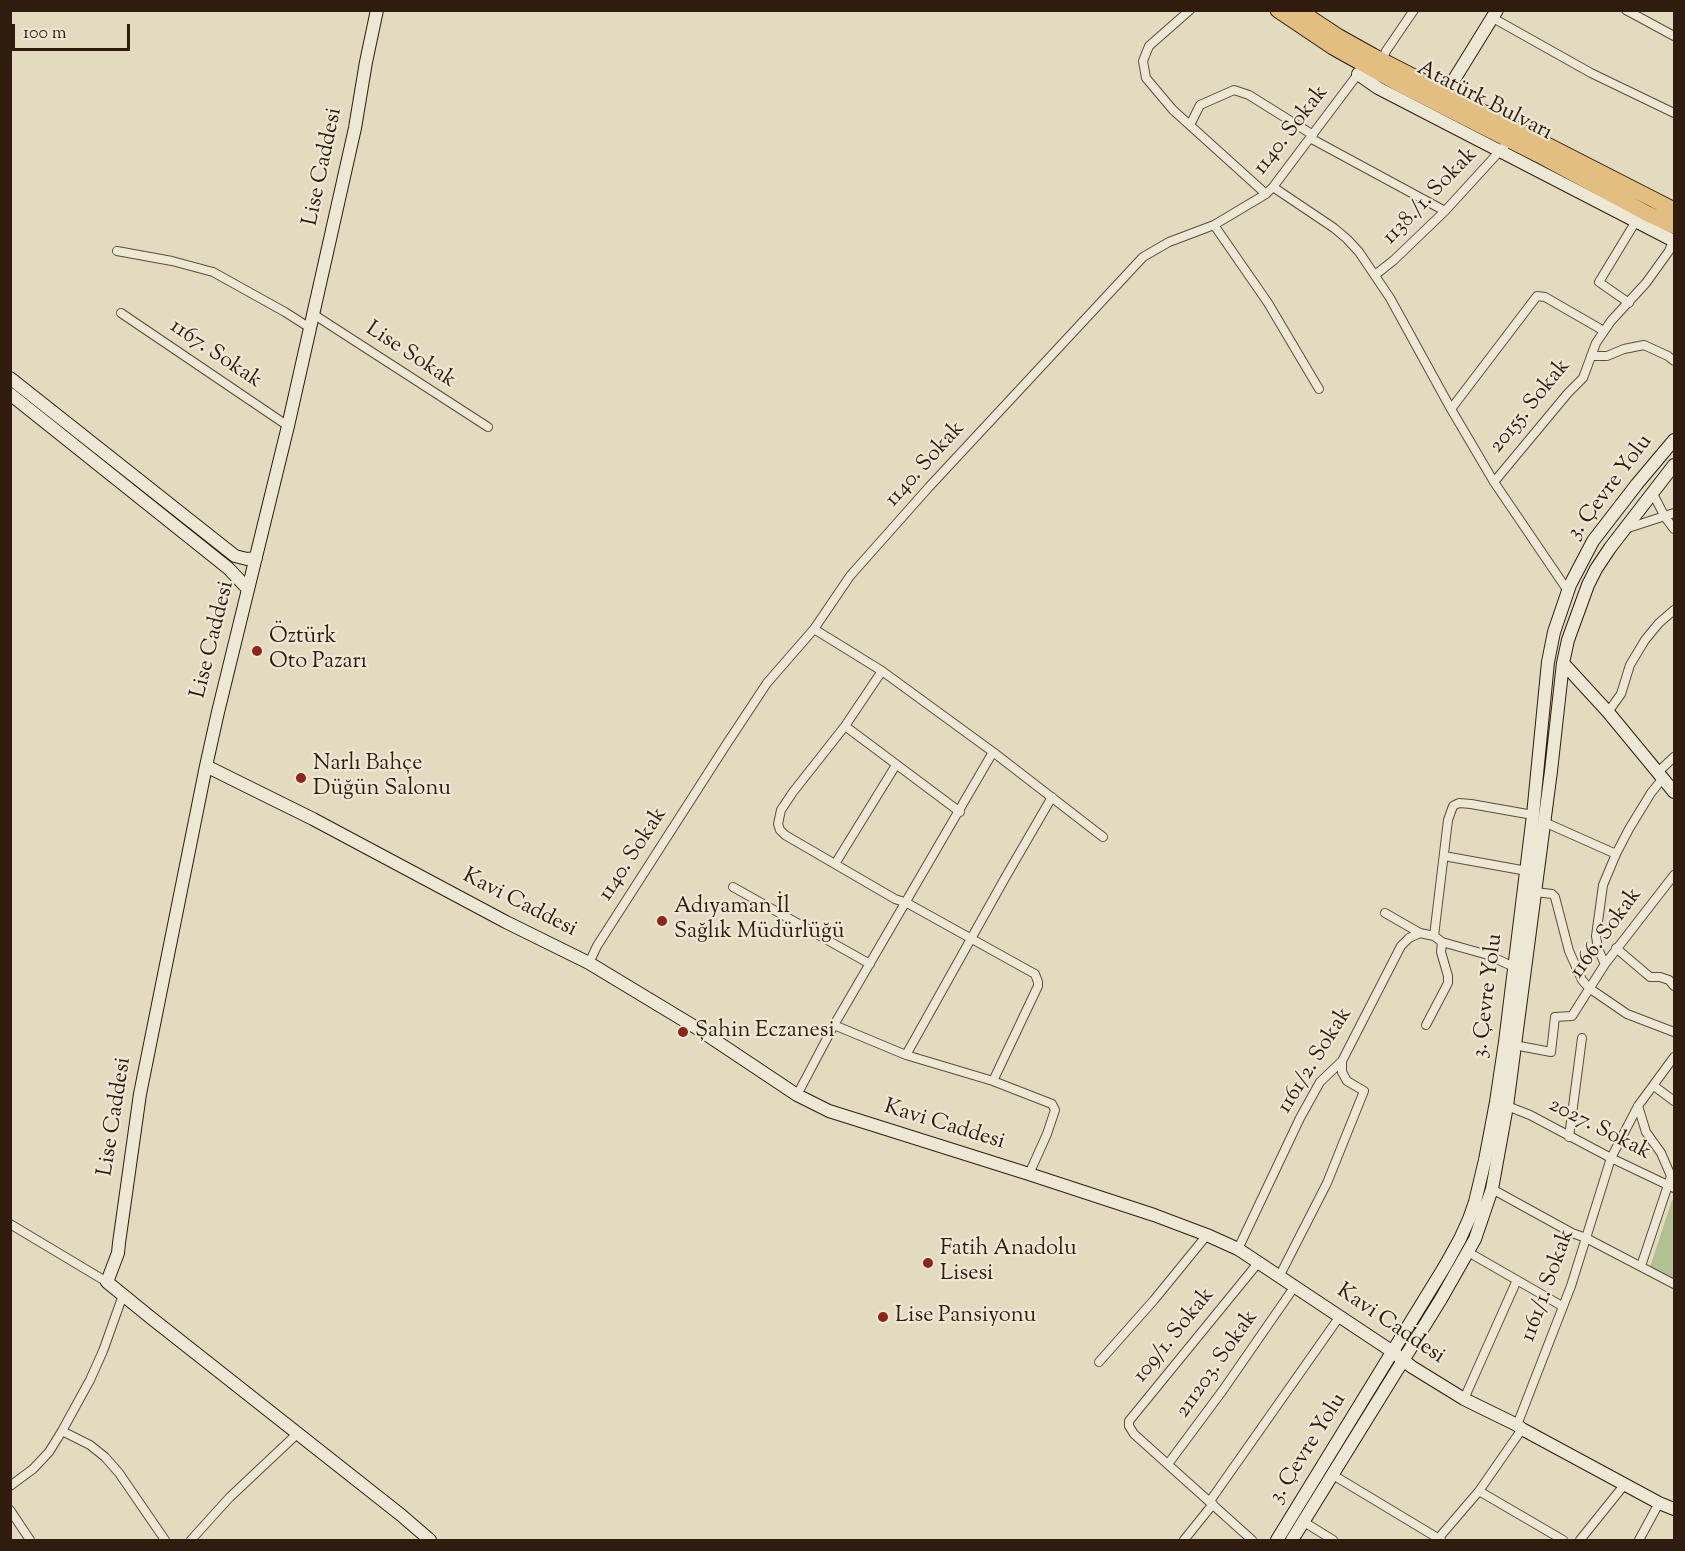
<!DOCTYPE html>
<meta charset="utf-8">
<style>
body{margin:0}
#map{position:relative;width:1685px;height:1551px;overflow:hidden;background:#e3dbbf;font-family:"Sorts Mill Goudy",serif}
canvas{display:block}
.frame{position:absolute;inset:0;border:12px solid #301c0f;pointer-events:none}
.scale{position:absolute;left:12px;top:24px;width:118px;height:27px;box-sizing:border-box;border:3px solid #301c0f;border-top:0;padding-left:8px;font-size:18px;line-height:21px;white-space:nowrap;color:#301c0f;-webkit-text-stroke:4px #ede8d5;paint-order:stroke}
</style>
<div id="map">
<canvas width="1685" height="1551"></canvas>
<div class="frame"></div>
<div class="scale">100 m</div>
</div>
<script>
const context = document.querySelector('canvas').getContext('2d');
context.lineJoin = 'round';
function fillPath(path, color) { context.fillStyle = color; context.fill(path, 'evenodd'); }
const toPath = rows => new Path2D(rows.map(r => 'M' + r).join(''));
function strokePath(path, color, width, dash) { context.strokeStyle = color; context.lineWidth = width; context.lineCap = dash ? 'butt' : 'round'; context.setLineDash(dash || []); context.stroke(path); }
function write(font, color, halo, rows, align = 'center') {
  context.font = font + ' "Sorts Mill Goudy",serif'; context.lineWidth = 4.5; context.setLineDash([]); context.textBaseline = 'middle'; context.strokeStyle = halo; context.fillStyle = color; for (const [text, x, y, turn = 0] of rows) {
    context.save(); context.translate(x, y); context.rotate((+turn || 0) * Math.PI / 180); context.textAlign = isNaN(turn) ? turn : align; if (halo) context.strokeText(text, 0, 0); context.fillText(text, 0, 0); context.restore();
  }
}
fillPath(toPath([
 [1672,1200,1674,1201,1674,1280,1650,1267]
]), '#b1c194');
const street = toPath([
 [1190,10,1149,46,1143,61,1146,78,1173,110,1266,194],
 [1626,10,1674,36],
 [1493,18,1591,73,1674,113],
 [1382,61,1386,51,1414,10],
 [1190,125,1200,105,1234,90,1249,95,1313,135],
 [1310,138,1445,211],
 [1273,187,1334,228,1347,239,1359,252,1390,298,1451,409,1494,482,1568,591],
 [1214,225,1268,303,1319,389],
 [117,251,172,261,213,272,285,312,310,328],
 [1375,275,1394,260,1445,211,1509,141],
 [1629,303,1599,282,1636,221],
 [121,313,288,426],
 [313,314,488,427],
 [1591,356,1607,356,1624,349,1644,345,1668,356,1674,361],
 [1451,409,1537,296,1545,297,1604,331],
 [1494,482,1568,393,1583,378,1596,343,1611,321,1646,283,1669,251,1674,238],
 [1652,492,1665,517,1674,529],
 [1625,529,1674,513],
 [814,629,882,671,993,752,1103,837],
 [882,671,845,726,793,792,781,810,778,824,780,830,785,835,895,899,907,903,1035,974,1038,982,1038,986,993,1081],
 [1608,712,1621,694,1630,665,1645,640,1659,623,1674,610],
 [845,726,960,812],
 [1657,773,1674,757],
 [1544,822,1616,854,1629,829,1651,793,1663,778],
 [1444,856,1527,871],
 [835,864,896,765],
 [733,887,870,964],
 [1535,892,1552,894,1555,897,1569,951,1582,980,1589,988,1627,1014,1674,1032],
 [1385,913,1420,933,1434,936,1442,942,1488,955,1514,967],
 [1434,936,1448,820,1453,806,1459,803,1471,804,1533,815],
 [1616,948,1650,977,1660,977,1669,980,1674,986],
 [589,963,597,946,726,745,767,683,814,629,850,576,929,487,1143,257,1169,242,1214,225,1266,194,1273,187,1361,70],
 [1605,964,1598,949,1596,936,1603,885,1616,854],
 [834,1025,906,1055,993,1081,1052,1104,1055,1110,1047,1134,1029,1174],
 [1426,1025,1448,983,1448,976,1441,952,1442,942],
 [1514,1045,1551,1052,1555,1017,1572,1016,1605,964,1674,875],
 [906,1055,1005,878,1052,797],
 [1654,1086,1674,1101],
 [797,1095,834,1025,993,752],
 [1507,1106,1530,1115,1611,1158,1674,1188],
 [1638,1106,1646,1132,1661,1153,1671,1176,1641,1266],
 [1569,1137,1582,1038],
 [1492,1189,1572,1233,1586,1238,1674,1284],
 [10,1224,107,1282],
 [1238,1249,1300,1118,1320,1082,1342,1061,1401,946,1409,938,1420,933],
 [1468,1252,1562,1306],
 [1280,1275,1327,1183,1364,1091,1347,1081,1342,1072,1342,1061],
 [1099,1362,1154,1300,1207,1235],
 [1464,1399,1517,1280],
 [1517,1425,1571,1286,1611,1158,1638,1106,1674,1057],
 [62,1431,90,1445,105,1457,119,1473,165,1540],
 [1168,1464,1223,1390,1295,1286],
 [1333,1475,1441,1540],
 [10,1486,33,1469,49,1452,62,1431,90,1380,103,1351,123,1295],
 [1479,1491,1563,1540],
 [1210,1501,1340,1316],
 [10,1510,30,1540],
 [1304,1522,1333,1540],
 [191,1540,229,1498,298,1433],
 [1184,1540,1213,1504],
 [1252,1540,1134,1434,1129,1426,1129,1421,1258,1263],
 [1437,1540,1479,1491,1522,1429],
 [1580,1540,1625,1484],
 [1639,1540,1659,1503]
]);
const secondary = toPath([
 [377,10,366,62,355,128,288,426,218,712,206,766,140,1094,119,1243,118,1253,107,1282,150,1317,401,1515,430,1540],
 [1358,74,1378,88,1674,241],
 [1450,96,1455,78,1497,10],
 [10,378,235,556,247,559,256,558],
 [10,394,228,568,248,589],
 [1563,663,1608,712,1674,792],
 [206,766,313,819,506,922,589,963,695,1027,797,1095,829,1111,1029,1174,1154,1215,1207,1235,1238,1249,1393,1352,1412,1367,1464,1399,1517,1425,1522,1429,1659,1503,1674,1509],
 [1277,1540,1445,1266,1460,1239,1469,1219,1475,1202,1485,1160,1496,1102,1505,1042,1533,815,1548,662,1554,632,1570,585,1593,541,1637,484,1674,440],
 [1292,1540,1441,1299,1475,1239,1492,1189,1507,1106,1551,771,1563,663,1568,640,1588,585,1596,569,1610,548,1674,465]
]);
const highway = toPath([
 [1278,10,1333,47,1401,85,1539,155,1646,213,1674,226],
 [1298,10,1339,37,1373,56,1674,210]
]);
strokePath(street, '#5d4c3b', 10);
strokePath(secondary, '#301c0f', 14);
strokePath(highway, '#301c0f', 17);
strokePath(street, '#ede8d5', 8);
strokePath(secondary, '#ede8d5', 12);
strokePath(highway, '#e2be80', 15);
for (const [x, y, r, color] of [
 [257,651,6,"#8f2418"],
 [301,778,6,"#8f2418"],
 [662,921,6,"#8f2418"],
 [683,1032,6,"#8f2418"],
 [928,1263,6,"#8f2418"],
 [883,1317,6,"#8f2418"]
]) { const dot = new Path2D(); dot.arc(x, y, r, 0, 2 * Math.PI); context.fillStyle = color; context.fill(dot); strokePath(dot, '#ede8d5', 2); }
write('22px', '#301c0f', '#ede8d5', [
 ["Atatürk Bulvarı",1484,102,27],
 ["1140. Sokak",1292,131,-52],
 ["Lise Caddesi",324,167,-78],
 ["1138./1. Sokak",1431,197,-46],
 ["1167. Sokak",215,355,34],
 ["Lise Sokak",410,356,33],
 ["20155. Sokak",1531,407,-51],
 ["1140. Sokak",926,465,-48],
 ["3. Çevre Yolu",1611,488,-53],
 ["Lise Caddesi",214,640,-76],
 ["1140. Sokak",634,855,-57],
 ["Kavi Caddesi",519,904,27],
 ["1166. Sokak",1607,934,-54],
 ["3. Çevre Yolu",1489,996,-83],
 ["1161/2. Sokak",1316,1061,-58],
 ["Lise Caddesi",116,1117,-81],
 ["Kavi Caddesi",944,1126,17],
 ["2027. Sokak",1599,1130,27],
 ["1161/1. Sokak",1549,1286,-70],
 ["Kavi Caddesi",1390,1325,34],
 ["109/1. Sokak",1175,1336,-51],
 ["211203. Sokak",1218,1365,-55],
 ["3. Çevre Yolu",1309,1449,-58]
]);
write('22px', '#301c0f', '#ede8d5', [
 ["Öztürk",269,638],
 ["Oto Pazarı",269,663],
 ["Narlı Bahçe",313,765],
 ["Düğün Salonu",313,790],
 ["Adıyaman İl",674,908],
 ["Sağlık Müdürlüğü",674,933],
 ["Şahin Eczanesi",695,1032],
 ["Fatih Anadolu",940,1250],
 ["Lisesi",940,1275],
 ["Lise Pansiyonu",895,1317]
], 'left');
</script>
